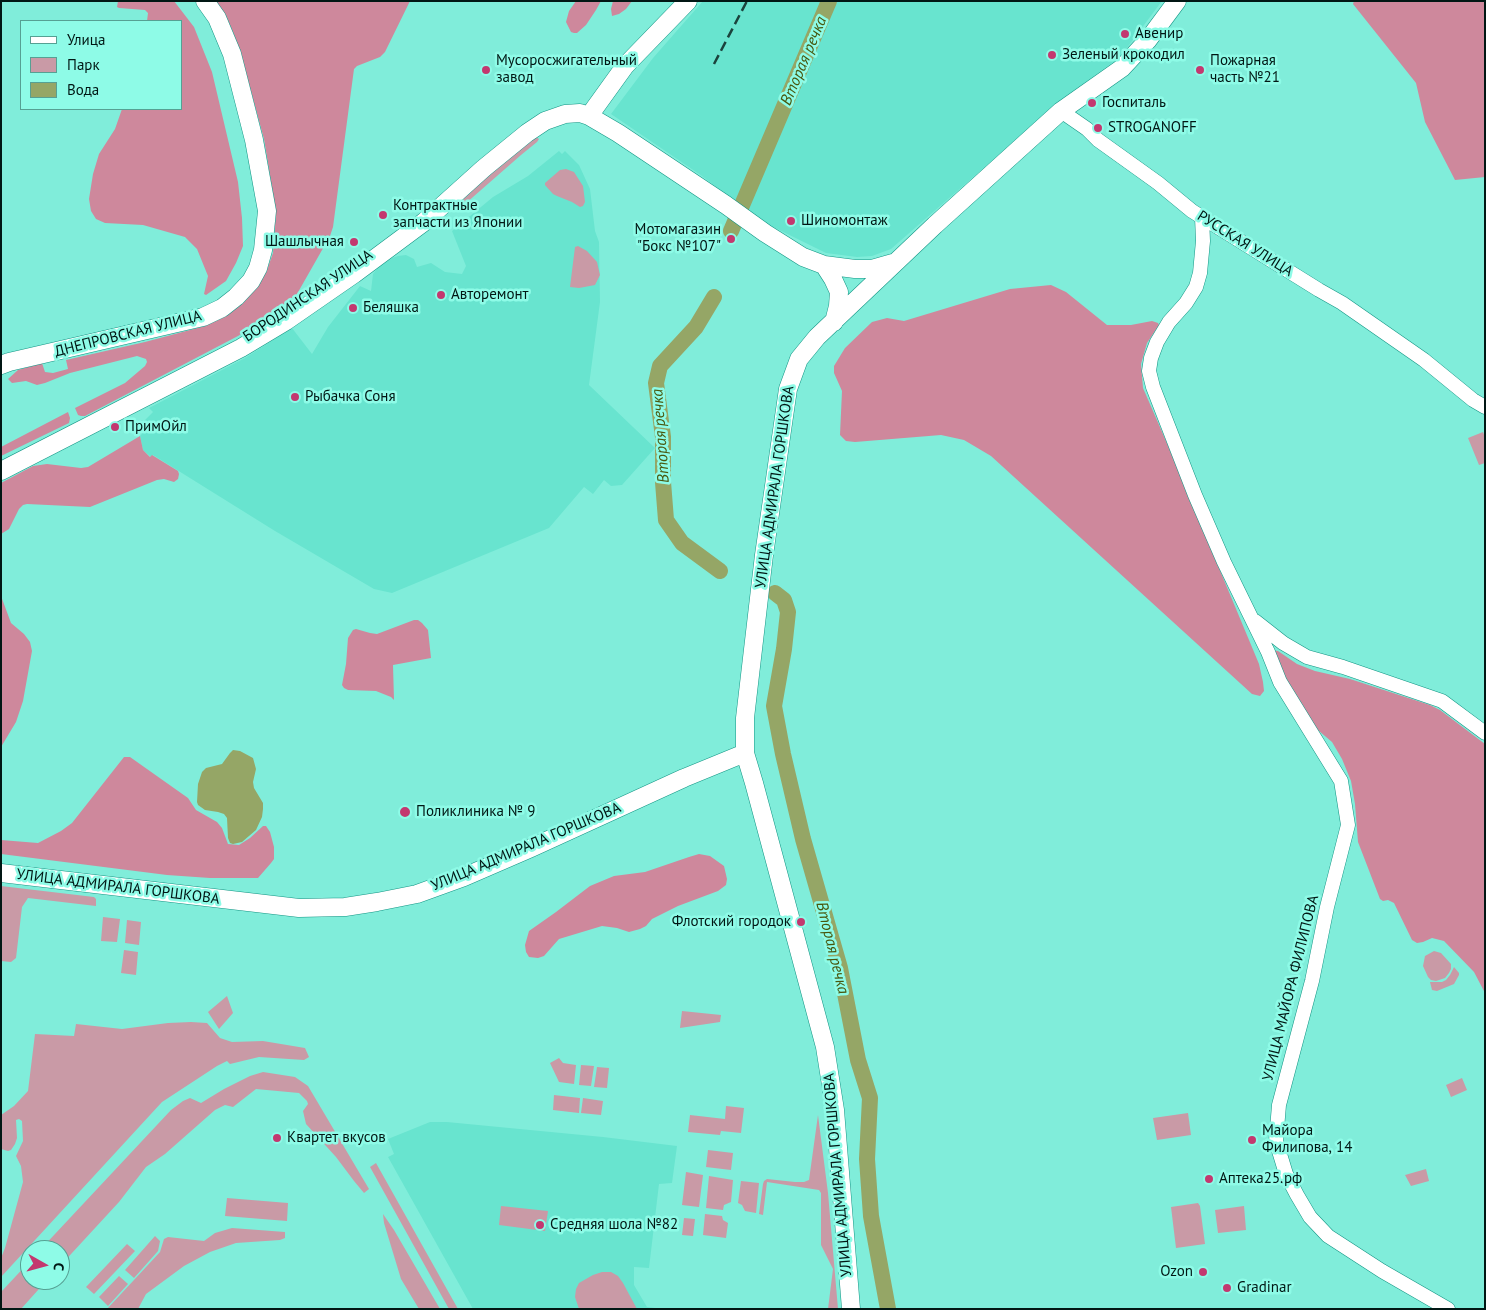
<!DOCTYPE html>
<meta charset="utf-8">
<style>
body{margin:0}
#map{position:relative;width:1486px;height:1310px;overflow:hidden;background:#80edda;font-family:"PT Sans",sans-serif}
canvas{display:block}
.frame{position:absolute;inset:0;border:2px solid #011714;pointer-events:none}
.legend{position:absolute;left:20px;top:20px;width:162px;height:90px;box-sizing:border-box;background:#8efbe7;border:1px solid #56a093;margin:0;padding:6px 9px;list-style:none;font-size:15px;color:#011714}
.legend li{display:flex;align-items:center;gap:10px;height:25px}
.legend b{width:25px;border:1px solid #56a093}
.north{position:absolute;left:20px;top:1240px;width:50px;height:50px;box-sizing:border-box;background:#8efbe7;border:1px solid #56a093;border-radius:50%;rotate:97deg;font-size:14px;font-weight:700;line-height:20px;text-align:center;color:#011714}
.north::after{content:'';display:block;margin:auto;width:18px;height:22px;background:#c3386f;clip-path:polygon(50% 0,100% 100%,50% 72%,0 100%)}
</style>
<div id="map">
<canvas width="1486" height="1310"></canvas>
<div class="frame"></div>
<ul class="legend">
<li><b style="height:6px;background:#fff"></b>Улица</li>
<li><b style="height:14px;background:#c99aa6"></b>Парк</li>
<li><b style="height:14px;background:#95a666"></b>Вода</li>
</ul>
<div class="north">С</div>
</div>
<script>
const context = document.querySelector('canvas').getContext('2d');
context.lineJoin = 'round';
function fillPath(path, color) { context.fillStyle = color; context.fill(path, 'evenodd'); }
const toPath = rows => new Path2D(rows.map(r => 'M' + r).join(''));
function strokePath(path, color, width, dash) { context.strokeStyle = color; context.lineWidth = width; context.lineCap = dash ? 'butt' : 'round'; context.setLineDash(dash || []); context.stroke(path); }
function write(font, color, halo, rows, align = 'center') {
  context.font = font + ' "PT Sans",sans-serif'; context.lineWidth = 5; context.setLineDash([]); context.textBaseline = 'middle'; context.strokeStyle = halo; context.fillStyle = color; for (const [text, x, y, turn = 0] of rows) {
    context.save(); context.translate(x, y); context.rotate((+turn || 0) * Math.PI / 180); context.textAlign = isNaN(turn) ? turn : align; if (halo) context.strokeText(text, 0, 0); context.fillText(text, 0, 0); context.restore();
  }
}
fillPath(toPath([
 [703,1,1162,1,1120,57,1061,100,891,249,872,256,857,257,826,253,757,219,702,176,611,114,653,58],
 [559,151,562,154,565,151,579,165,590,189,595,231,599,242,600,302,589,385,655,448,622,485,611,486,604,480,593,494,584,487,549,528,392,593,374,589,275,531,153,455,151,457,143,450,140,436,147,428,142,423,153,412,149,408,245,358,292,328,312,354,328,327,360,286,371,291,373,274,383,261,398,256,406,255,414,259,417,267,431,263,445,272,462,274,466,266,452,231,493,197,528,176],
 [430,1122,447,1122,603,1137,677,1146,672,1183,659,1184,649,1268,634,1267,634,1285,647,1307,664,1309,473,1309,388,1157,394,1154,388,1139]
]), '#68e4cf');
fillPath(toPath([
 [536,137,539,139,537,142,521,155,465,204,463,206,459,206,459,203,485,179,518,151],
 [566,169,574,172,583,186,585,202,583,206,580,207,572,202,557,196,553,194,545,185,545,183,560,170],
 [578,246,587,251,597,262,600,275,595,285,579,288,570,287,575,247],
 [1483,432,1485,437,1485,463,1479,465,1468,438],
 [1,886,94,897,96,899,96,906,28,898,22,907,16,958,11,962,1,961],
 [103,917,120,919,117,942,101,941],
 [127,920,141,922,139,945,125,943],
 [124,950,138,952,136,975,121,973],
 [1434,951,1441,953,1451,964,1451,969,1449,973,1445,978,1436,981,1431,980,1428,977,1423,966,1425,956],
 [1454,967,1459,973,1459,975,1454,984,1437,991,1432,990,1430,982,1442,982,1446,980,1450,975],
 [227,996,233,1013,219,1029,208,1012],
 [682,1011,721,1015,720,1022,680,1028],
 [191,1022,207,1023,220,1038,232,1042,263,1041,305,1048,309,1057,304,1060,259,1057,230,1064,227,1061,217,1066,162,1102,1,1277,1,1258,5,1248,23,1182,21,1166,16,1156,23,1141,22,1121,19,1119,16,1120,17,1138,15,1144,11,1150,8,1151,1,1149,1,1115,14,1106,28,1091,35,1034,74,1036,76,1024,122,1029,168,1023],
 [559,1058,563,1063,576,1065,574,1084,559,1082,550,1063],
 [581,1065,594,1066,591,1086,579,1085],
 [597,1067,609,1068,607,1088,594,1087],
 [263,1072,295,1077,308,1086,369,1189,364,1193,354,1181,336,1157,306,1124,303,1111,308,1104,307,1101,299,1093,256,1089,233,1107,225,1105,215,1110,165,1154,146,1167,119,1202,60,1266,60,1250,40,1250,171,1110,183,1101,190,1098,201,1103,224,1089,250,1076],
 [1462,1078,1467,1090,1451,1097,1446,1085],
 [554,1095,580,1098,579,1113,553,1110],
 [583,1098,603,1101,601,1115,581,1113],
 [726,1106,744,1108,741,1133,721,1131,720,1135,688,1132,690,1115,725,1119],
 [1188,1113,1191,1135,1157,1140,1153,1118],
 [818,1115,828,1193,838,1309,828,1309,833,1269,821,1245,821,1193,819,1190,767,1182,763,1215,759,1214,763,1184,764,1181,767,1179,795,1182,804,1182,809,1180],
 [708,1150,733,1153,731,1170,706,1167],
 [376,1163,458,1309,449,1309,370,1167],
 [1426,1169,1429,1181,1411,1186,1405,1175],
 [686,1172,703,1175,699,1207,682,1205],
 [709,1176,733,1180,731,1202,724,1205,723,1210,706,1208],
 [741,1181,759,1183,756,1213,745,1211,742,1205,738,1203],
 [227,1198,288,1203,287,1221,225,1216],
 [1198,1203,1200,1206,1205,1244,1176,1248,1171,1207],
 [501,1206,548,1211,545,1231,499,1225],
 [1244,1206,1246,1230,1218,1233,1215,1210],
 [383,1214,394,1230,440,1309,419,1309,401,1279,384,1223],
 [705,1214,722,1216,723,1220,728,1223,726,1238,703,1235],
 [684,1218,695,1219,693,1236,682,1235],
 [232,1228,285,1232,285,1238,280,1240,236,1243,210,1252,184,1266,146,1294,138,1309,107,1309,160,1252,164,1239,168,1237,204,1241,215,1233],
 [155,1236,160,1241,158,1251,134,1278,125,1270],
 [127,1244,135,1251,94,1294,86,1287],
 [30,1261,30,1280,47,1280,21,1309,1,1309,1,1292],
 [602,1272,611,1272,618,1276,623,1283,637,1309,579,1309,575,1297,576,1289,579,1283,593,1275],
 [119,1276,128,1284,108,1306,99,1297]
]), '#c99aa6');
fillPath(toPath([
 [118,1,174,1,194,27,212,72,238,182,242,218,243,246,236,263,226,281,206,295,204,294,208,276,197,249,185,237,143,225,105,223,96,219,91,211,89,199,93,174,99,154,115,129,122,109,181,109,181,21,147,21,148,13,145,10,119,8,117,7],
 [215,1,410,1,385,52,380,57,357,66,354,69,333,227,330,236,297,294,281,309,238,336,85,416,81,416,78,415,75,408,125,383,145,366,147,362,146,359,137,356,70,373,45,383,37,385,26,381,12,383,8,379,18,370,42,363,45,372,53,373,68,369,66,360,145,342,205,326,226,316,242,304,258,286,267,270,273,253,276,212,264,139,241,55,233,32,226,16],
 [576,1,601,1,596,10,586,25,577,33,574,33,571,32,566,22,569,11],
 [613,1,632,1,626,9,619,14,612,16,611,9],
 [1354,1,1485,1,1485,177,1455,180,1425,122,1416,83,1353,4],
 [1051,285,1066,292,1107,325,1131,325,1152,321,1158,323,1159,325,1147,343,1141,364,1143,388,1166,441,1259,664,1263,682,1264,691,1260,696,1252,694,991,456,964,440,941,435,855,442,846,441,840,435,842,391,834,373,834,366,845,348,872,322,887,318,904,321,1010,289],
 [68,412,70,418,69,423,1,456,1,447],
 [140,436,143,450,150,457,152,455,178,471,179,474,178,479,174,482,164,479,157,480,90,507,27,504,23,505,19,509,9,529,1,534,1,483,33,466,47,464,81,468,88,467],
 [1,596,11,623,24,634,30,642,32,651,23,701,16,722,1,747],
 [414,620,418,620,422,623,428,630,431,658,393,665,394,700,391,697,376,691,348,690,344,688,342,685,346,664,348,638,353,630,356,629,370,633,377,634],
 [1271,650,1278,651,1297,664,1315,671,1350,679,1430,705,1440,710,1485,744,1485,993,1474,972,1444,941,1432,938,1423,942,1417,943,1412,940,1394,903,1388,900,1383,901,1380,899,1358,842,1355,804,1351,781,1342,759,1332,742,1306,720],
 [124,757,130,757,188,798,196,810,217,822,222,828,228,844,239,845,250,838,263,826,266,826,270,832,274,847,274,859,271,863,258,878,210,878,167,875,1,854,1,840,38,843,61,831,72,823],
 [699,854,710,856,724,866,727,879,726,885,718,891,678,906,652,919,646,926,640,929,629,932,617,928,602,926,559,939,544,956,538,958,529,957,526,952,525,945,529,931,556,912,590,886,614,876,645,872,689,857]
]), '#ce889c');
fillPath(toPath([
 [233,750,240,751,253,758,256,769,253,782,254,788,263,803,263,809,262,817,256,830,242,842,233,844,230,843,228,838,227,818,224,814,218,812,205,810,198,805,197,802,198,784,202,772,206,768,222,764,230,753]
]), '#95a666');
strokePath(toPath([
 [731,231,829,1],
 [714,297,696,327,660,366,656,383,663,437,663,482,666,520,682,543,720,571],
 [775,593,784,600,788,612,784,649,774,706,783,754,803,839,840,968,858,1060,870,1098,867,1159,871,1216,888,1309]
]), '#95a666', 16);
const minor = toPath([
 [1061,111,1087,129,1098,140,1158,183,1192,211,1319,290,1342,303,1424,360,1473,400,1485,407],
 [1202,217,1203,241,1200,273,1196,287,1186,303,1169,322,1157,342,1151,358,1149,371,1153,387,1195,495,1224,562,1268,652,1280,682,1341,781,1348,825,1327,907,1312,981,1279,1105,1276,1141,1286,1174,1297,1195,1310,1217,1328,1236,1382,1271,1448,1309],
 [1255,621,1283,643,1307,657,1343,667,1442,701,1485,733]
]);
const major = toPath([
 [589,116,625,66,688,1],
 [824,265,833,279,839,292,838,306,834,322],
 [1,365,9,362,203,317,222,308,236,297,251,281,258,268,263,250,267,211,254,140,232,54,217,18,205,1],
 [1,471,241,348,286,321,354,274,424,222,484,168,527,133,545,121,565,114,580,113,589,116,618,133,726,205,765,233,803,257,824,265,855,269,872,269,893,263],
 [1,873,299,908,345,907,377,902,417,894,464,877,531,848,684,778,745,753],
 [851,1309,835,1110,825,1047,754,783,745,753,745,718,764,555,788,389,799,359,817,337,935,225,1061,111,1122,68,1148,40,1177,1]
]);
strokePath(minor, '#129584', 15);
strokePath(major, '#129584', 19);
strokePath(minor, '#fff', 14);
strokePath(major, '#fff', 18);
strokePath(toPath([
 [714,64,747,1]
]), '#1b433d', 2.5, [10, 5]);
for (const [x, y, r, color] of [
 [1125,34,5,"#c3386f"],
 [1052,55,5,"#c3386f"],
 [486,70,5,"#c3386f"],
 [1200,70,5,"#c3386f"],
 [1092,103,5,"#c3386f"],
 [1098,128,5,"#c3386f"],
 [383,215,5,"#c3386f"],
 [791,221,5,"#c3386f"],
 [731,239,5,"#c3386f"],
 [354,242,5,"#c3386f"],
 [441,295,5,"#c3386f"],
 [353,308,5,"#c3386f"],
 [295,397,5,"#c3386f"],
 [115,427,5,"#c3386f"],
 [405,812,6,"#c3386f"],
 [801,922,5,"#c3386f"],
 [277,1138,5,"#c3386f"],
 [1252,1140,5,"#c3386f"],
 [1209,1179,5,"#c3386f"],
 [540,1225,5,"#c3386f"],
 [1203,1272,5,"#c3386f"],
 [1227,1288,5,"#c3386f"]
]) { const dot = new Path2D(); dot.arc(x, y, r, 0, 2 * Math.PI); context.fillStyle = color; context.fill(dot); strokePath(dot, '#8efbe7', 2); }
write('15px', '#011714', '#8efbe7', [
 ["Авенир",1135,34],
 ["Зеленый крокодил",1062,55],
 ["Мусоросжигательный",496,61],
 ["завод",496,78],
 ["Пожарная",1210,61],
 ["часть №21",1210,78],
 ["Госпиталь",1102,103],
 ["STROGANOFF",1108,128],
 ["Контрактные",393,206],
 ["запчасти из Японии",393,223],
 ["Шиномонтаж",801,221],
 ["Мотомагазин",721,230,"right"],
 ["\"Бокс №107\"",721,247,"right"],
 ["Шашлычная",344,242,"right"],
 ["Авторемонт",451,295],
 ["Беляшка",363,308],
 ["Рыбачка Соня",305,397],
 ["ПримОйл",125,427],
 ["Поликлиника № 9",416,812],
 ["Флотский городок",791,922,"right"],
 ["Майора",1262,1131],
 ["Филипова, 14",1262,1148],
 ["Квартет вкусов",287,1138],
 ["Аптека25.рф",1219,1179],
 ["Средняя шола №82",550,1225],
 ["Ozon",1193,1272,"right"],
 ["Gradinar",1237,1288]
], 'left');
write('15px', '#011714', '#8efbe7', [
 ["РУССКАЯ УЛИЦА",1245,244,32],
 ["БОРОДИНСКАЯ УЛИЦА",308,296,-34],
 ["ДНЕПРОВСКАЯ УЛИЦА",128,334,-14],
 ["УЛИЦА АДМИРАЛА ГОРШКОВА",775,487,-82],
 ["УЛИЦА АДМИРАЛА ГОРШКОВА",526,847,-23],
 ["УЛИЦА АДМИРАЛА ГОРШКОВА",118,887,7],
 ["УЛИЦА МАЙОРА ФИЛИПОВА",1291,988,-76],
 ["УЛИЦА АДМИРАЛА ГОРШКОВА",838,1175,-95]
]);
write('italic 16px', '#48570e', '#8efbe7', [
 ["Вторая речка",804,61,-67],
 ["Вторая речка",661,436,-94],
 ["Вторая речка",832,948,76]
]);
</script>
